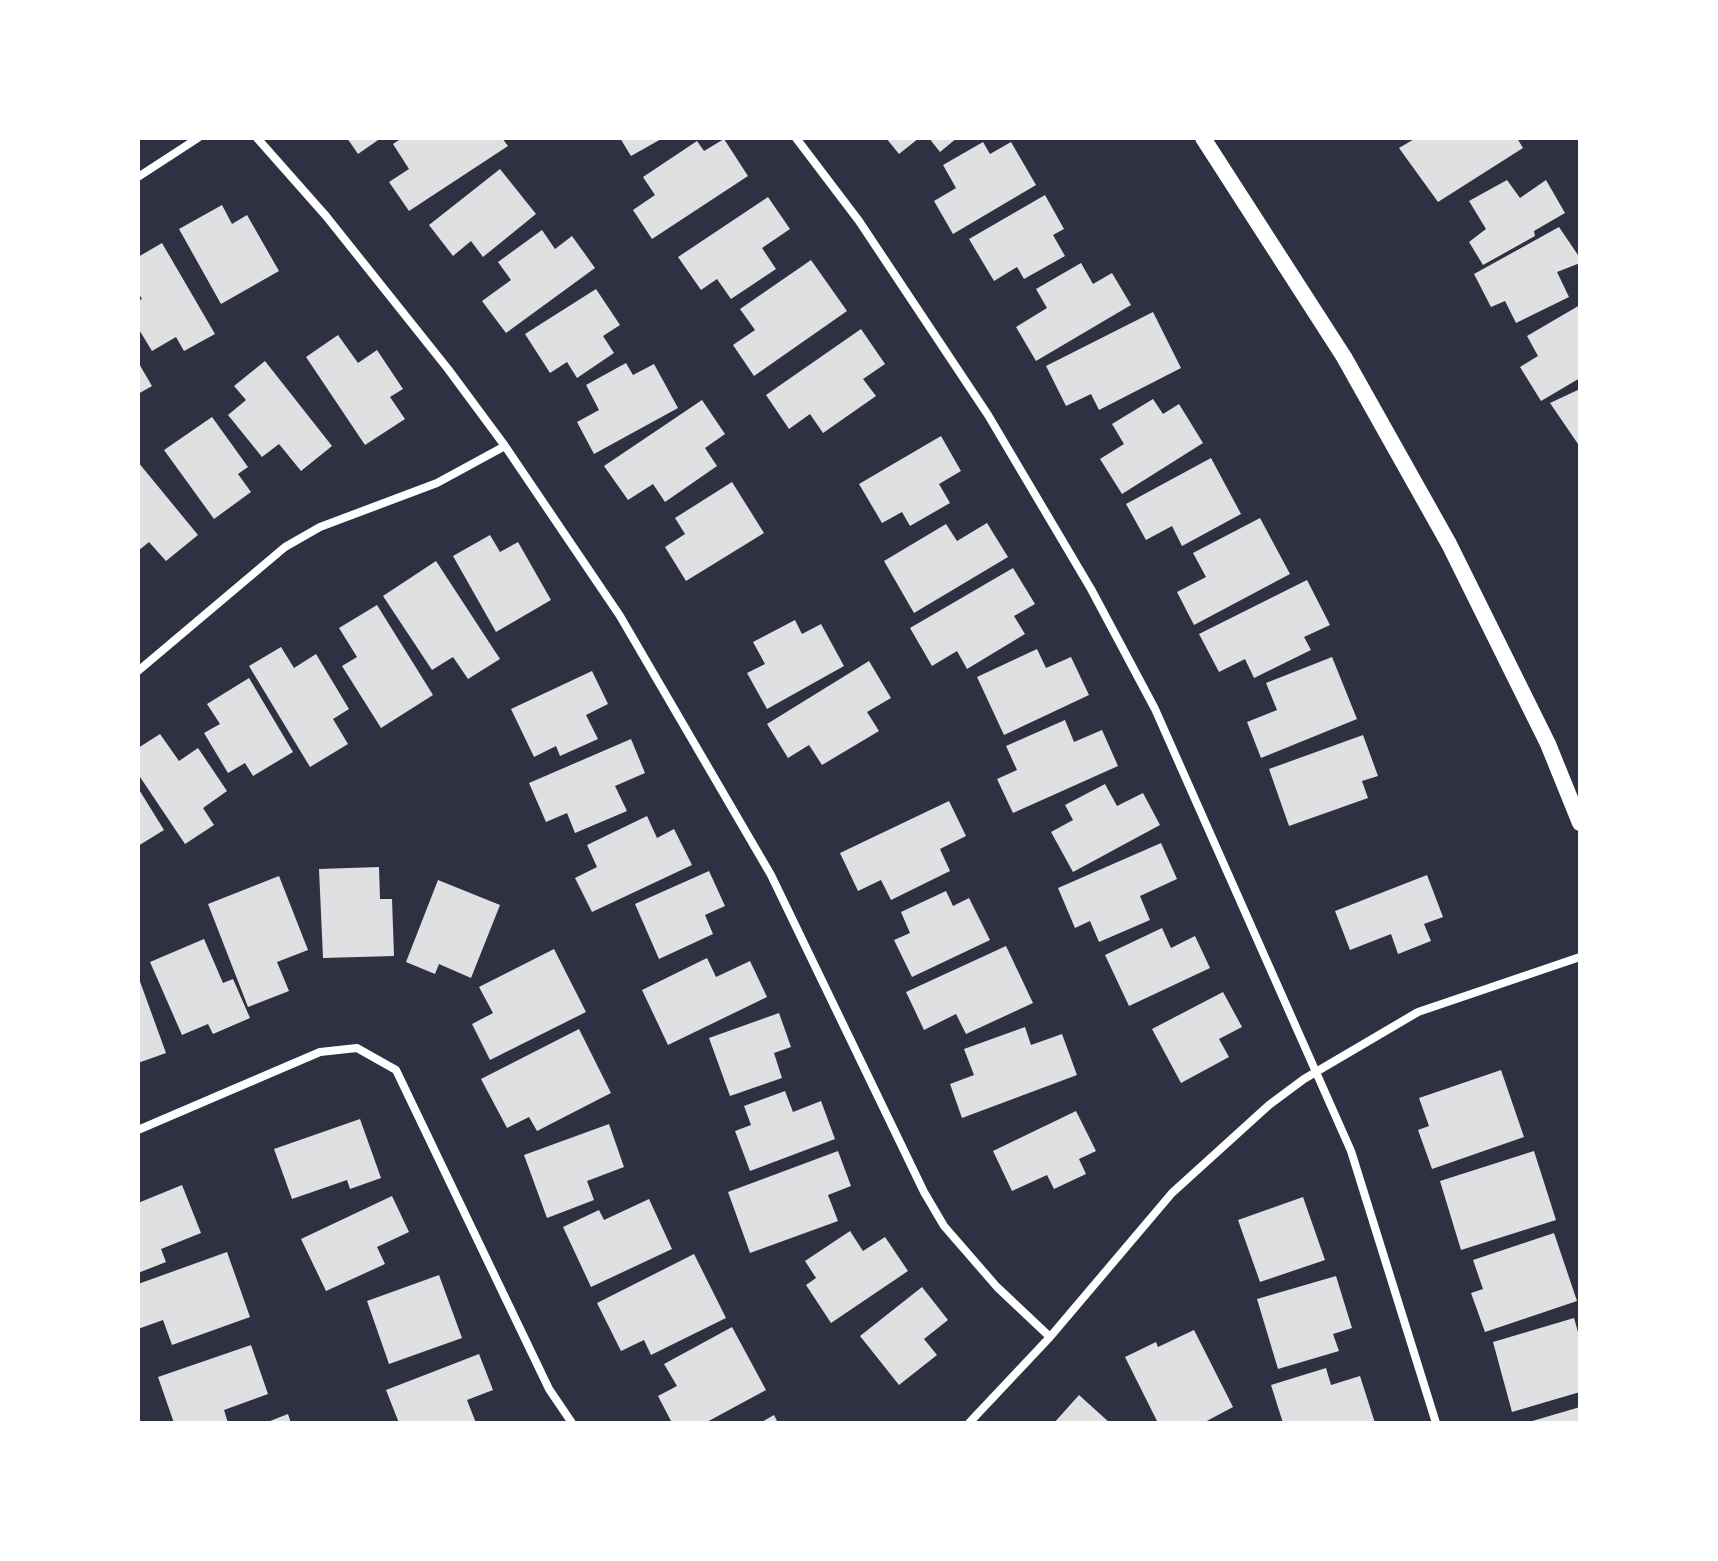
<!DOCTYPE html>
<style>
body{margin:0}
#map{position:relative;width:1718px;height:1561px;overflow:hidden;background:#2d3142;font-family:Barlow,sans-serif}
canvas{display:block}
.frame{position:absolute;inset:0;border:140px solid #fff;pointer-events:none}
</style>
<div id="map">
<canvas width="1718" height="1561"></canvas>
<div class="frame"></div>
</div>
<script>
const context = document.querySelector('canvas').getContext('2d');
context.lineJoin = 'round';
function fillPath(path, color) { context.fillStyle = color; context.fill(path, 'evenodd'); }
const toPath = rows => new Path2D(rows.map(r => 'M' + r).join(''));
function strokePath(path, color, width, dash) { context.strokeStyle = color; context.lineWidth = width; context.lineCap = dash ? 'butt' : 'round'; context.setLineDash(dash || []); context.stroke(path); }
fillPath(toPath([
 [347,138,381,138,358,154],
 [402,138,502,138,508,146,409,211,389,182,409,169,393,144],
 [620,138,663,138,631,156],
 [886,138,919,138,899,154],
 [929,138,957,138,940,152],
 [1416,138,1517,138,1523,148,1438,202,1399,148],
 [724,139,748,176,652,239,633,210,655,195,643,177,697,141,704,151],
 [983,142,990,154,1011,142,1036,185,953,234,934,201,956,188,943,165],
 [500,169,536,214,483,257,471,241,453,256,429,225],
 [1507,180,1520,198,1546,180,1565,213,1534,231,1535,236,1483,265,1469,242,1486,229,1469,201],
 [1045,195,1064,229,1053,235,1065,256,1024,279,1017,267,994,281,969,239],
 [768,197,790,229,762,248,776,269,731,299,717,279,701,290,678,257],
 [222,205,232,224,247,215,279,271,221,304,179,229],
 [1559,227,1580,258,1580,263,1557,272,1569,297,1516,323,1505,301,1491,307,1474,274],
 [542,230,555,249,572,236,595,268,506,333,482,301,511,280,498,262],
 [162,243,215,334,184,351,176,337,152,351,138,328,138,301,142,299,138,292,138,257],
 [811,260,847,311,754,376,733,345,755,330,740,309],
 [1081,263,1093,284,1112,273,1131,305,1036,361,1016,327,1047,308,1036,289],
 [596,289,620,325,603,336,614,353,577,378,567,362,550,373,525,334],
 [1580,305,1580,378,1541,401,1520,367,1538,356,1527,336],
 [1153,312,1181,368,1099,410,1091,394,1066,406,1046,366],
 [861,329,885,364,863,379,876,396,823,433,810,414,789,429,766,395],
 [338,335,358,363,377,350,403,389,390,397,405,419,365,445,306,357],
 [265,361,332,446,301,471,279,444,262,457,228,415,246,400,234,386],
 [138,362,152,386,138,394],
 [626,363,633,375,654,364,678,408,594,454,577,422,599,410,586,385],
 [1580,389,1580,444,1578,444,1550,403],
 [1153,399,1163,414,1179,404,1203,443,1122,494,1100,459,1124,444,1112,424],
 [702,400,725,434,705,448,717,466,665,502,653,484,628,500,604,466],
 [212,417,248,467,238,474,251,492,214,519,164,450],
 [941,436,961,471,939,484,950,503,910,526,902,512,882,523,859,484],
 [1211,458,1241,514,1182,546,1172,526,1146,540,1126,504],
 [138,462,198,535,166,561,149,542,138,551],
 [732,482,764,533,686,581,665,547,685,534,675,518],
 [1260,518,1290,574,1194,625,1177,592,1206,577,1193,553],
 [987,523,1008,557,914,613,884,561,946,524,957,541],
 [490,535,500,552,518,542,551,600,496,632,453,556],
 [436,561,500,659,468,679,453,657,432,670,383,596],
 [1013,568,1035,604,1014,616,1025,634,967,669,957,651,932,666,910,628],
 [1307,580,1330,625,1304,637,1311,650,1254,678,1245,659,1219,672,1199,634],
 [377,605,433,695,381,728,342,666,357,657,339,628],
 [795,620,802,634,821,624,844,666,767,709,747,673,765,664,753,642],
 [281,647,294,668,316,654,349,709,333,719,348,744,310,767,249,666],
 [1037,649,1046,668,1071,657,1089,695,1004,735,977,677],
 [1332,657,1357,719,1261,758,1247,722,1277,710,1266,683],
 [869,661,891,698,867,712,879,731,822,765,809,745,788,758,767,724],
 [592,671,608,704,586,715,598,739,560,756,556,746,534,757,511,709],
 [249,678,293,752,253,776,245,763,228,773,204,733,220,724,207,704],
 [1065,720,1074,742,1102,730,1118,766,1013,813,997,779,1017,770,1006,746],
 [160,734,179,761,198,748,227,791,203,808,214,825,185,844,138,774,138,748],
 [1363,735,1378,776,1362,781,1368,798,1289,826,1269,769],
 [631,739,645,773,615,786,627,811,575,833,567,813,546,822,529,783],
 [1105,784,1117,806,1143,793,1160,825,1073,872,1051,832,1073,820,1065,805],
 [138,788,164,830,138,846],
 [949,801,966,836,940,849,950,871,891,900,881,880,858,891,840,853],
 [647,816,657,838,674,829,692,865,592,912,575,878,597,867,587,845],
 [1161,843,1177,879,1140,896,1150,920,1099,942,1090,921,1075,928,1058,888],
 [379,867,380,899,392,899,394,956,323,958,319,869],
 [709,871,725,906,705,915,713,934,659,959,635,904],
 [1427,875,1443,917,1424,924,1431,941,1398,954,1391,934,1350,950,1335,911],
 [279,876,308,950,277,962,289,991,248,1007,208,904],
 [438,880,500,905,471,978,439,964,435,974,406,962],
 [946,891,953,906,969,898,990,940,912,977,894,940,910,933,901,912],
 [1162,928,1171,948,1195,936,1210,968,1129,1006,1105,955],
 [204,939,223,983,233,979,250,1018,213,1034,208,1024,182,1035,150,962],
 [1006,946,1033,1003,966,1034,956,1014,924,1030,906,992],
 [554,949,586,1012,490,1060,472,1024,493,1013,479,987],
 [707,958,716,977,750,961,767,997,668,1045,642,990],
 [138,976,166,1053,138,1063],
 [1223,992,1242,1027,1219,1039,1229,1057,1181,1083,1152,1029],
 [779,1013,791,1047,774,1053,782,1078,730,1096,709,1038],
 [1025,1027,1031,1045,1062,1034,1077,1075,962,1118,950,1084,974,1075,964,1049],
 [579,1029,611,1093,537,1131,529,1117,507,1128,481,1079],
 [1501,1070,1524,1137,1432,1169,1418,1130,1429,1126,1419,1098],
 [785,1091,793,1112,821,1101,835,1139,750,1171,735,1131,751,1125,744,1106],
 [1076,1111,1096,1151,1079,1159,1086,1174,1054,1189,1047,1175,1012,1191,993,1151],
 [360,1119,381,1178,350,1189,347,1180,292,1199,274,1149],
 [609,1124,624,1167,587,1181,594,1200,547,1218,524,1155],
 [838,1151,851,1186,828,1195,838,1221,750,1253,728,1192],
 [1534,1151,1556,1220,1461,1250,1440,1181],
 [182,1185,201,1233,161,1249,166,1262,138,1273,138,1203],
 [392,1196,409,1232,377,1247,385,1264,326,1291,301,1239],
 [1303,1197,1325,1260,1260,1282,1238,1220],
 [649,1199,672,1249,591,1287,563,1227,599,1210,604,1220],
 [850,1231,863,1251,885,1237,908,1271,831,1323,806,1285,816,1278,805,1261],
 [1554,1233,1577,1301,1485,1332,1471,1293,1483,1289,1473,1260],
 [227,1252,250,1317,172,1345,163,1320,138,1329,138,1284],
 [694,1254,726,1318,651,1355,644,1340,621,1351,597,1303],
 [439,1275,462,1338,389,1364,367,1301],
 [1336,1276,1352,1328,1333,1334,1339,1351,1278,1369,1257,1299],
 [922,1287,948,1320,924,1339,937,1355,899,1385,860,1336],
 [1574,1318,1580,1339,1580,1392,1512,1412,1493,1342],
 [732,1327,766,1390,705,1423,672,1423,658,1396,677,1386,664,1364],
 [1194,1330,1233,1407,1203,1423,1158,1423,1125,1357,1156,1342,1158,1347],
 [251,1345,268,1394,224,1410,228,1423,174,1423,158,1377],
 [479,1354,493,1390,467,1400,476,1423,399,1423,386,1390],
 [1326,1368,1331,1385,1360,1376,1375,1423,1283,1423,1271,1385],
 [1079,1395,1110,1423,1054,1423],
 [1580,1407,1580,1423,1529,1423,1529,1422],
 [288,1414,291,1423,265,1423],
 [774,1415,778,1423,760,1423]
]), '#e0e0e3');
strokePath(toPath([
 [257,138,326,216,448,369,505,446,620,616,771,875,924,1192,944,1226,997,1287,1050,1337],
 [796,138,859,221,988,415,1091,589,1155,709,1351,1151,1436,1423],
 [138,177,198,138],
 [138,671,285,547,320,527,437,483,505,446],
 [138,1130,320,1052,357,1048,396,1070,549,1389,572,1423],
 [969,1423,1050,1337,1172,1193,1269,1105,1304,1079,1418,1012,1580,957]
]), '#fff', 8);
strokePath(toPath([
 [1203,138,1344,357,1449,544,1548,744,1580,823]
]), '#fff', 16);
</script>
